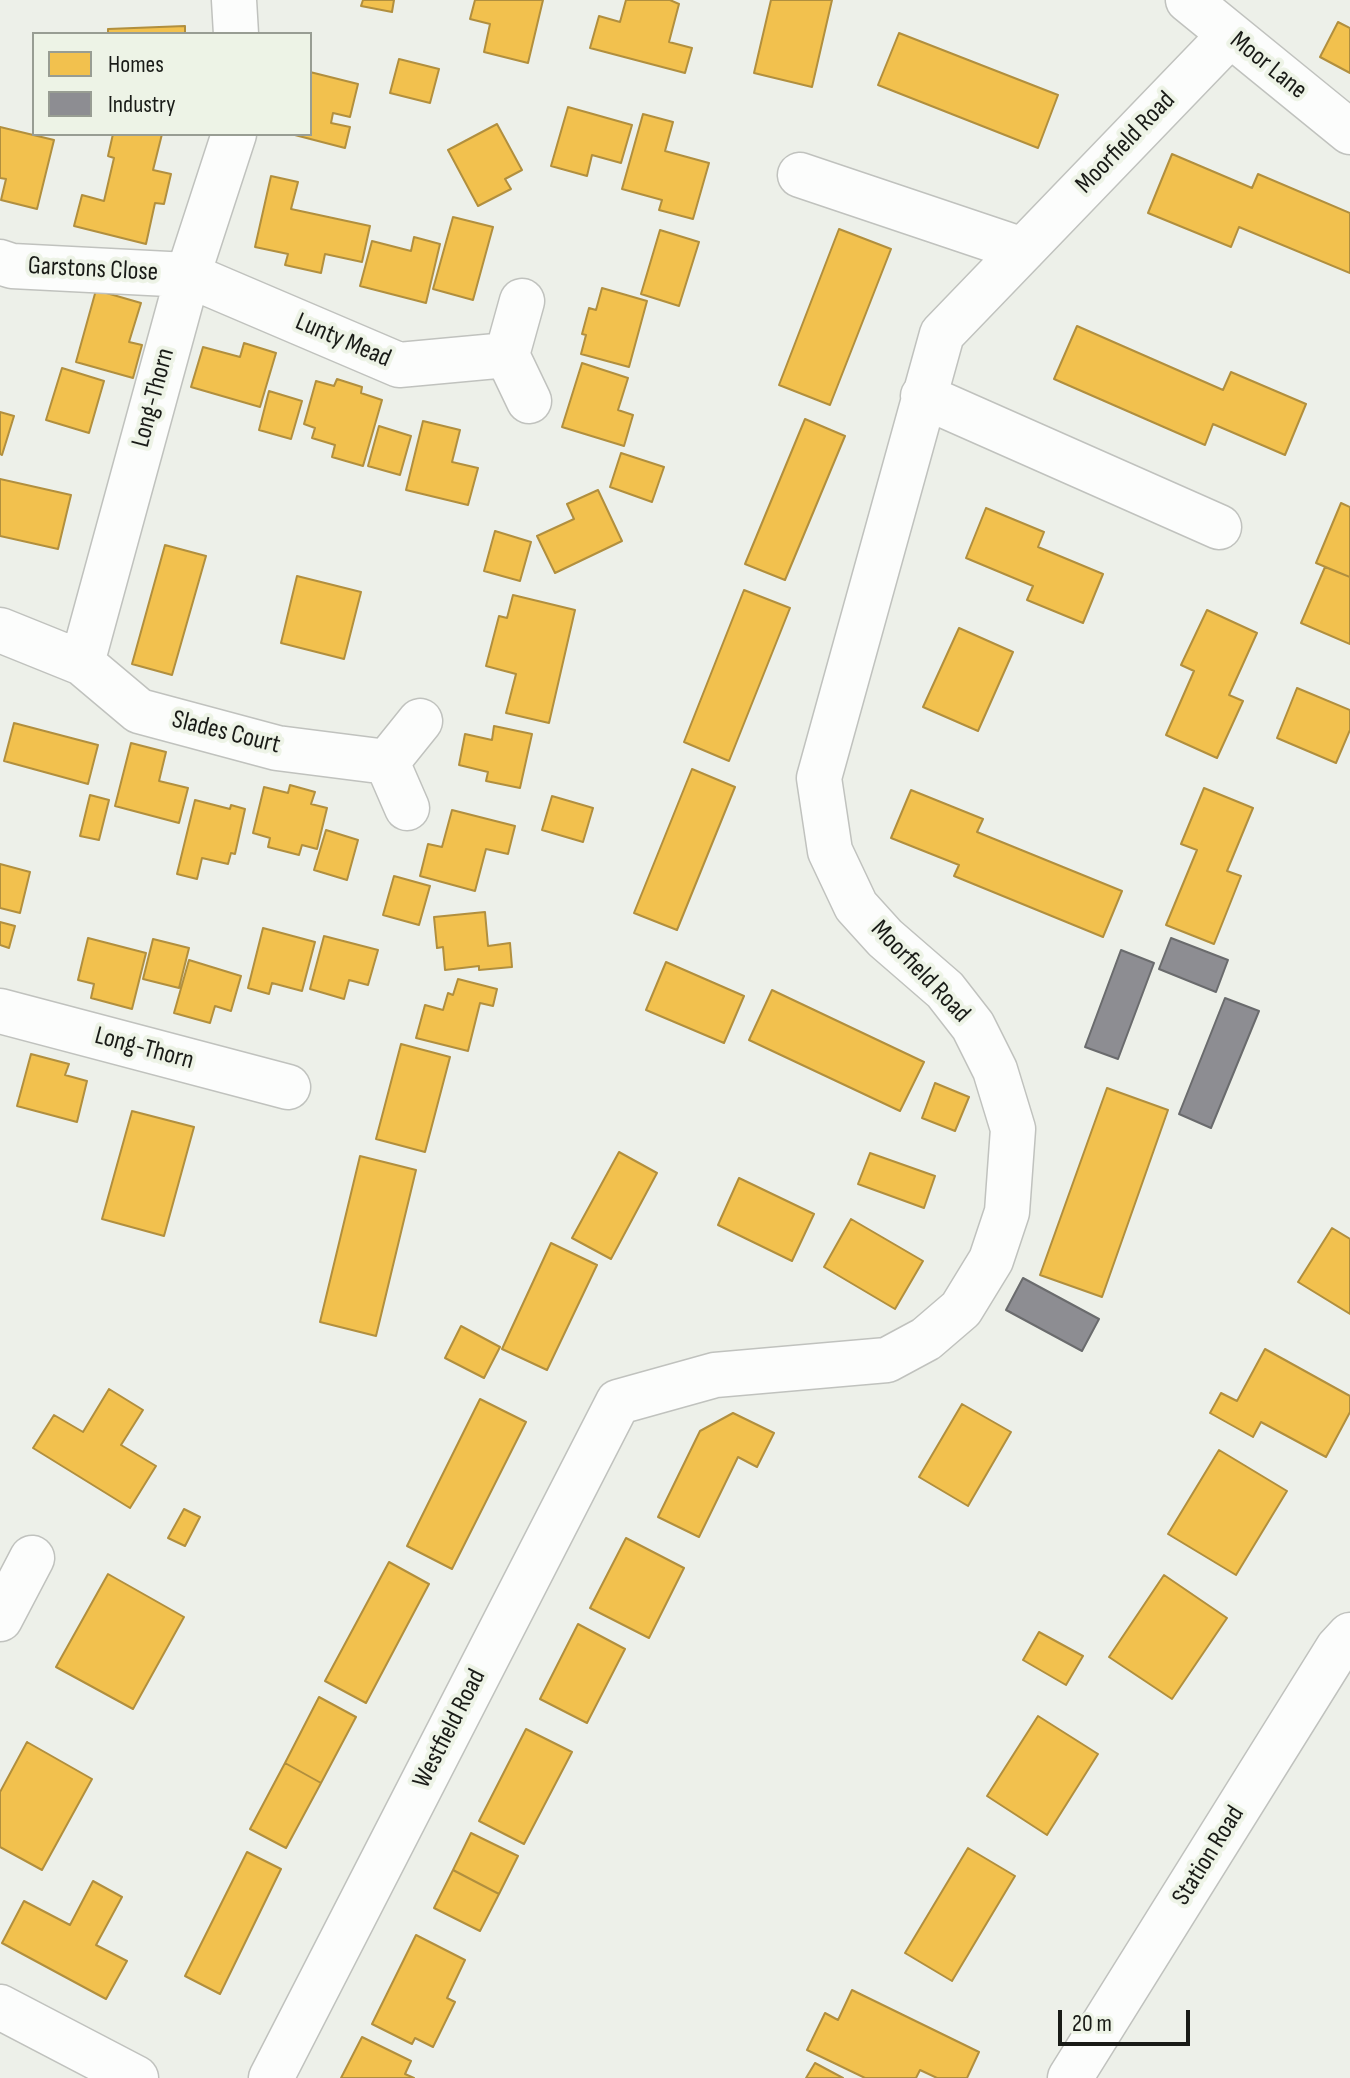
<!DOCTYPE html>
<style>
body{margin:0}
#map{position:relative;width:1350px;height:2078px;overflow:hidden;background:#edf0e9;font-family:"Sofia Sans Condensed",sans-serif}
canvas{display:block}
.legend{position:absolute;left:32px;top:32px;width:280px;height:104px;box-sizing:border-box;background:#edf3e6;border:2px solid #989d93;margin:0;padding:10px 14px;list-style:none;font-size:24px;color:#191b17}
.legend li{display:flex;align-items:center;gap:16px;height:40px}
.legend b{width:40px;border:2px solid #989d93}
.scale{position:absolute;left:1058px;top:2010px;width:132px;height:36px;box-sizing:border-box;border:4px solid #191b17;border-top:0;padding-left:10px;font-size:24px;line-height:28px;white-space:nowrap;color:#191b17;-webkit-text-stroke:6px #edf3e6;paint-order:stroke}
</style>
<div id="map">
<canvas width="1350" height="2078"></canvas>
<ul class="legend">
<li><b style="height:22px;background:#f2c14e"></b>Homes</li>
<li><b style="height:22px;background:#8d8d92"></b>Industry</li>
</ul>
<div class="scale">20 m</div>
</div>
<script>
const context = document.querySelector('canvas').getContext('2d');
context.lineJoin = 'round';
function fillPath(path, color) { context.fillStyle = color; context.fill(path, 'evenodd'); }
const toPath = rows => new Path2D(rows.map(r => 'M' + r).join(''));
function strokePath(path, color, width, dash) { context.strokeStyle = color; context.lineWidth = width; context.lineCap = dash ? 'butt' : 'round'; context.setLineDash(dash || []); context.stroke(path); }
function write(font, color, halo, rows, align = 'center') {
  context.font = font + ' "Sofia Sans Condensed",sans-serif'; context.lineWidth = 8; context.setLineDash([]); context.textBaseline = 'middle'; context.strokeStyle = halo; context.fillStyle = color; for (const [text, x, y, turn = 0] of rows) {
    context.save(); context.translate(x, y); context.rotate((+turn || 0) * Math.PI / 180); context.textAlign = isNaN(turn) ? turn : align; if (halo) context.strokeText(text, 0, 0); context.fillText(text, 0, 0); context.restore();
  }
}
const homes = toPath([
 [363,0,394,0,392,12,361,6,363,0],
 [475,0,543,0,528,63,484,52,490,24,470,19,475,0],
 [626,0,670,0,679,4,669,42,692,48,685,73,590,48,599,16,620,22,626,0],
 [771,0,832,0,812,87,754,73,771,0],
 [1338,22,1350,28,1350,73,1320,57,1338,22],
 [185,26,185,34,108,34,108,29,185,26],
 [899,33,1058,95,1038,148,878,85,899,33],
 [399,59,439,69,430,103,390,93,399,59],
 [310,72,358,84,350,117,333,113,331,123,350,127,345,148,291,134,310,134,310,72],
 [568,107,632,125,621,163,592,155,587,176,551,166,568,107],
 [643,114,673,122,665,151,709,163,693,219,659,210,662,200,622,189,643,114],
 [497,124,522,170,505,179,511,189,478,206,448,150,497,124],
 [0,127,54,140,37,209,1,200,6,179,0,178,0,127],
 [113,134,162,134,153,170,171,174,164,204,155,203,146,244,74,226,82,195,104,201,114,158,108,156,113,134],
 [1172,154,1252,188,1258,174,1350,213,1350,273,1239,227,1231,247,1148,213,1172,154],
 [271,176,298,182,291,209,370,226,362,262,325,254,321,273,285,265,288,254,255,247,271,176],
 [453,217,493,227,473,300,433,289,453,217],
 [839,229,891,249,830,405,779,385,839,229],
 [660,230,699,242,679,306,641,294,660,230],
 [414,237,440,244,426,303,360,286,372,241,411,251,414,237],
 [602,288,647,301,629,367,581,354,586,335,582,334,589,308,596,310,602,288],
 [96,290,141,303,129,342,142,345,133,378,76,362,96,290],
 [1077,326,1223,390,1231,372,1306,404,1285,455,1213,424,1205,445,1054,379,1077,326],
 [244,343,276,353,260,407,191,387,203,347,240,357,244,343],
 [582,363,628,378,618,410,633,415,624,446,562,427,582,363],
 [62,368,104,381,89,433,46,420,62,368],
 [337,379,362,387,361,393,382,400,363,466,332,457,335,445,312,438,315,428,304,424,316,381,334,386,337,379],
 [269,391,302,401,291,439,259,430,269,391],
 [0,412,14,416,2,455,0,454,0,412],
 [805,419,845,436,785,580,745,564,805,419],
 [423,421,460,430,452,462,478,468,468,505,406,490,423,421],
 [379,426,411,436,400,475,368,466,379,426],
 [621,453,664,467,652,502,610,487,621,453],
 [0,479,71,495,58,549,0,536,0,479],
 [598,490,622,541,555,573,537,536,574,519,567,504,598,490],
 [1341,503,1350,507,1350,577,1316,563,1341,503],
 [986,508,1044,532,1038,547,1103,574,1083,623,1027,600,1033,586,966,558,986,508],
 [495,531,531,542,520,581,484,571,495,531],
 [165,545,206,556,172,675,132,664,165,545],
 [1325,567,1350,577,1350,644,1301,623,1325,567],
 [297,576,361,592,344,659,281,643,297,576],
 [744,590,790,608,729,761,684,742,744,590],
 [513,595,575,610,549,723,506,713,516,674,486,666,499,616,507,618,513,595],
 [1207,610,1257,633,1229,695,1243,701,1217,758,1166,735,1194,671,1181,665,1207,610],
 [959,628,1013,652,978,731,923,707,959,628],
 [1297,688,1350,710,1350,730,1336,763,1277,738,1297,688],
 [14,723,98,745,88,784,4,761,14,723],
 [494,726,532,734,520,788,486,781,488,772,459,765,465,734,492,740,494,726],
 [131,743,166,752,159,781,188,788,179,823,115,806,131,743],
 [692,769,735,787,677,930,634,913,692,769],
 [290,785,315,792,311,804,327,808,317,849,302,845,299,855,268,847,270,838,253,833,264,787,288,793,290,785],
 [1204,788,1253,808,1227,871,1241,876,1214,944,1166,925,1197,850,1181,844,1204,788],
 [911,790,983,819,977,832,1122,891,1103,937,954,876,959,865,891,838,911,790],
 [90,795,109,800,99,840,80,836,90,795],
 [552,796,593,808,583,842,542,830,552,796],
 [195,800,230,809,231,805,245,809,235,854,231,853,228,864,202,858,197,879,177,874,195,800],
 [452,810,515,826,508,854,486,849,475,891,420,876,428,844,442,847,452,810],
 [326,830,358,840,347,880,314,870,326,830],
 [0,864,30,872,20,913,0,908,0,864],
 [394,876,430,886,419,925,383,915,394,876],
 [485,912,488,946,510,943,512,967,479,970,479,966,445,970,443,947,437,948,434,917,485,912],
 [0,922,15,926,9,948,0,945,0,922],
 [263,928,315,942,302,991,272,983,269,994,248,988,263,928],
 [324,936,378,950,368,985,349,980,344,999,310,989,324,936],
 [88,938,146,953,132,1009,91,998,94,984,78,980,88,938],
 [153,939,189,948,179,988,143,979,153,939],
 [189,960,241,976,231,1011,215,1006,210,1023,174,1013,189,960],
 [666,962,744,996,724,1043,646,1010,666,962],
 [458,979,497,989,493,1006,480,1003,468,1051,416,1038,425,1005,443,1010,448,993,453,995,458,979],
 [772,990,924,1062,900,1111,749,1040,772,990],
 [401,1044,450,1057,425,1152,376,1139,401,1044],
 [31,1054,69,1064,65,1075,87,1081,77,1122,17,1106,31,1054],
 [935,1083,969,1097,955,1131,922,1118,935,1083],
 [1107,1088,1168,1110,1102,1297,1040,1275,1107,1088],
 [132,1111,194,1127,164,1236,102,1219,132,1111],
 [619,1152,657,1173,611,1259,572,1238,619,1152],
 [870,1153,935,1176,924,1208,858,1184,870,1153],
 [360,1156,416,1170,376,1336,320,1322,360,1156],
 [739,1178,814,1214,792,1261,718,1225,739,1178],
 [851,1219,923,1261,895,1309,824,1267,851,1219],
 [1332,1228,1350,1239,1350,1314,1298,1282,1332,1228],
 [551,1243,597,1265,547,1370,502,1349,551,1243],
 [461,1326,500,1347,484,1378,445,1358,461,1326],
 [1265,1349,1350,1396,1350,1412,1326,1457,1261,1422,1253,1437,1210,1413,1221,1393,1237,1401,1265,1349],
 [109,1389,143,1410,121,1445,156,1466,130,1508,33,1448,54,1415,83,1432,109,1389],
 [480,1399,526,1422,452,1569,407,1546,480,1399],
 [962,1404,1011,1432,968,1506,919,1477,962,1404],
 [733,1413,774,1433,757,1467,738,1457,699,1537,658,1517,700,1431,733,1413],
 [1219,1450,1287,1491,1236,1575,1168,1534,1219,1450],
 [184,1509,200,1517,185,1546,168,1538,184,1509],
 [626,1538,684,1568,649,1638,590,1608,626,1538],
 [389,1562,429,1584,366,1703,325,1681,389,1562],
 [108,1574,184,1617,133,1709,56,1667,108,1574],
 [1164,1575,1227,1618,1172,1699,1109,1657,1164,1575],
 [578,1624,625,1649,587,1723,540,1699,578,1624],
 [1039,1632,1083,1656,1066,1685,1023,1660,1039,1632],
 [319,1697,356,1717,321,1783,285,1763,319,1697],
 [1038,1716,1098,1754,1047,1835,987,1796,1038,1716],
 [526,1729,572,1752,524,1844,479,1821,526,1729],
 [27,1742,92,1779,42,1870,0,1847,0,1792,27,1742],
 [285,1763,321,1783,286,1848,250,1829,285,1763],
 [471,1833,518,1856,499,1894,453,1870,471,1833],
 [968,1848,1015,1876,952,1981,905,1953,968,1848],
 [247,1852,281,1869,220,1994,185,1976,247,1852],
 [453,1870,499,1894,480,1931,434,1908,453,1870],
 [93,1881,122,1897,96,1945,127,1961,106,1999,2,1943,24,1901,70,1925,93,1881],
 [416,1935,465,1960,447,1998,455,2002,433,2047,415,2038,412,2044,372,2024,416,1935],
 [852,1990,979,2052,967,2078,937,2078,920,2070,916,2078,865,2078,807,2050,825,2013,838,2020,852,1990],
 [362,2037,411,2061,405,2074,414,2078,341,2078,362,2037],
 [815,2063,843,2078,806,2078,815,2063]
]);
fillPath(homes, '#f2c14e');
strokePath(homes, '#b18f3e', 2);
const industry = toPath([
 [1171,938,1228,960,1216,992,1159,969,1171,938],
 [1121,950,1154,963,1118,1059,1085,1047,1121,950],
 [1225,998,1259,1011,1211,1128,1179,1114,1225,998],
 [1023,1278,1099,1319,1082,1351,1006,1310,1023,1278]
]);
fillPath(industry, '#8d8d92');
strokePath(industry, '#6a6b6d', 2);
const street = toPath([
 [234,0,236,34],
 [1188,0,1350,132],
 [800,175,1023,250],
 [0,262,12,266,188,275,399,365,507,355],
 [522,301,507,355,529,401],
 [923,396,1219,527],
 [0,630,82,663,139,711,277,748,387,762],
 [82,663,188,275,234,134],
 [407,808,387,762,420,721],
 [0,1011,288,1087],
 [0,1619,32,1558],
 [0,2007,136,2078],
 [271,2078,618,1402,715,1375,887,1360,926,1339,961,1309,991,1260,1007,1212,1013,1129,995,1070,973,1026,945,990,885,938,856,906,830,851,819,778,942,334,1230,35]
]);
const secondary = toPath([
 [1070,2078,1338,1648,1350,1635]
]);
strokePath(street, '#c0c2be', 47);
strokePath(secondary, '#c0c2be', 47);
strokePath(street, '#fcfdfc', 44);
strokePath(secondary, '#fcfdfc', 44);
write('26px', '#191b17', '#edf3e6', [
 ["Moor Lane",1268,66,39],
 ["Moorfield Road",1126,143,-46],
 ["Garstons Close",93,270,3],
 ["Lunty Mead",343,341,23],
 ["Long-Thorn",154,398,-75],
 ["Slades Court",226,733,14],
 ["Moorfield Road",920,972,46],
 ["Long-Thorn",144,1049,15],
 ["Westfield Road",450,1729,-63],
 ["Station Road",1209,1856,-58]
]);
</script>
